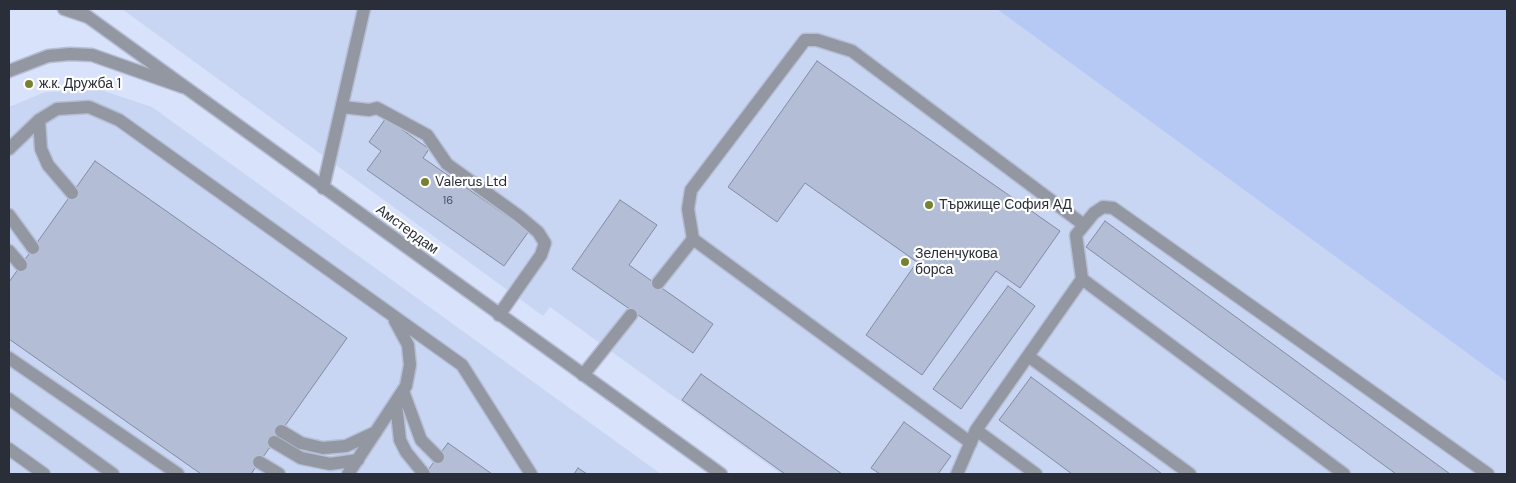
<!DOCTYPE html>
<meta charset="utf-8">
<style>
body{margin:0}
#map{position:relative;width:1516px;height:483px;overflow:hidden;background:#d8e2fb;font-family:"DM Sans",sans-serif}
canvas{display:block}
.frame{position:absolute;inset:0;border:10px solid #2a2e38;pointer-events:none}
</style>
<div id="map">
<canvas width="1516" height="483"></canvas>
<div class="frame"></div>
</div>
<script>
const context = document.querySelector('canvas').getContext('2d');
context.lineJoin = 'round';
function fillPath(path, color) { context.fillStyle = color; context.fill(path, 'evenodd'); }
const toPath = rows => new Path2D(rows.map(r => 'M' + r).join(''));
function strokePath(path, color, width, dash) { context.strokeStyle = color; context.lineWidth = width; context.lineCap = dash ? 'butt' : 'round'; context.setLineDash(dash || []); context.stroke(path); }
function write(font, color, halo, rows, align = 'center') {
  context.font = font + ' "DM Sans",sans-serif'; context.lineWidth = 4.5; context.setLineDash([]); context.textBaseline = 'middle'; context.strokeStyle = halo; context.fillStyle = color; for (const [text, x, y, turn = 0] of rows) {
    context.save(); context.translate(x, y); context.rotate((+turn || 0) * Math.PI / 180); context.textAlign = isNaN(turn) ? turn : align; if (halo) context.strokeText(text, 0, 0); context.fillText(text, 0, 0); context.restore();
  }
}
fillPath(toPath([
 [122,9,1507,9,1507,474,781,474,550,307,543,316],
 [101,90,152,107,661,474,9,474,9,107,45,92]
]), '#c8d6f4');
fillPath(toPath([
 [997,9,1507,9,1507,382]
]), '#b6c8f4');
const building = toPath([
 [817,61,1060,231,1020,288,996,271,922,375,866,335,917,262,805,183,777,222,728,187,817,61],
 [386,118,429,149,423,158,529,231,504,266,367,170,381,151,369,142,386,118],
 [95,161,347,338,251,474,201,474,9,339,9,282,95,161],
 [620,200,657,225,629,265,713,324,693,353,572,269,620,200],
 [1105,221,1450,474,1396,474,1086,247,1105,221],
 [1008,286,1035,306,961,409,933,389,1008,286],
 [701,374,842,474,785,474,682,400,701,374],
 [1031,377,1162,474,1072,474,999,420,1031,377],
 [904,422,951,456,938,474,880,474,871,468,904,422],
 [448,443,492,474,425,474,448,443],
 [578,468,587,474,574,474,578,468]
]);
fillPath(building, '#b3bed6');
strokePath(building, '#828ba2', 1);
const service = toPath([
 [64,9,88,17],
 [9,71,48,56,70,54,92,55,183,87],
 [342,107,369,110,377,108,427,135,447,164,519,216,538,232,545,243,541,255,499,315],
 [39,120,41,149,48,165,72,193],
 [9,149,39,120,57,109,89,107,119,120,462,365,531,474],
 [323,188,364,9],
 [9,215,33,248],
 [693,239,971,443],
 [9,251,21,265],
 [1082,279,1076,235,1094,213,1103,207,1113,208,1488,474],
 [658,283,693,239,688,209,691,190,805,40,817,40,852,51,1084,225],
 [1028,356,1190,474],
 [9,358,178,474],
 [583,375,631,315],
 [403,391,421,440,438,457],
 [9,399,113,474],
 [396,404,400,440,406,452,424,474],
 [976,430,1036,474],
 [281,431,301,443,323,448,346,446,376,432],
 [274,442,301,458,330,464,358,460],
 [9,449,44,474],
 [259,462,279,474],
 [348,474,406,386,410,365,408,345,395,321],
 [957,474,976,430,1082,279,1344,474]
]);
const tertiary = toPath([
 [77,9,721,474]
]);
strokePath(service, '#b5bed4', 15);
strokePath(tertiary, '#b5bed4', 15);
strokePath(service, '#9397a2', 12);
strokePath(tertiary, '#9397a2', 12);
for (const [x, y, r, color] of [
 [29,84,5,"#76822f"],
 [425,182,5,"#76822f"],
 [929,205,5,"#76822f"],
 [905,262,5,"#76822f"]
]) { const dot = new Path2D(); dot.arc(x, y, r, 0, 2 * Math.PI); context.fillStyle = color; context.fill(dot); strokePath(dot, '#fff', 2); }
write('11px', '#4c5260', null, [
 ["16",448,201]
]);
write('14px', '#2a2e38', '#fff', [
 ["ж.к. Дружба 1",39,84],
 ["Valerus Ltd",435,182],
 ["Тържище София АД",939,205],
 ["Зеленчукова",915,254],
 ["борса",915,270]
], 'left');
write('14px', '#2a2e38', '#fff', [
 ["Амстердам",407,230,36]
]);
</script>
